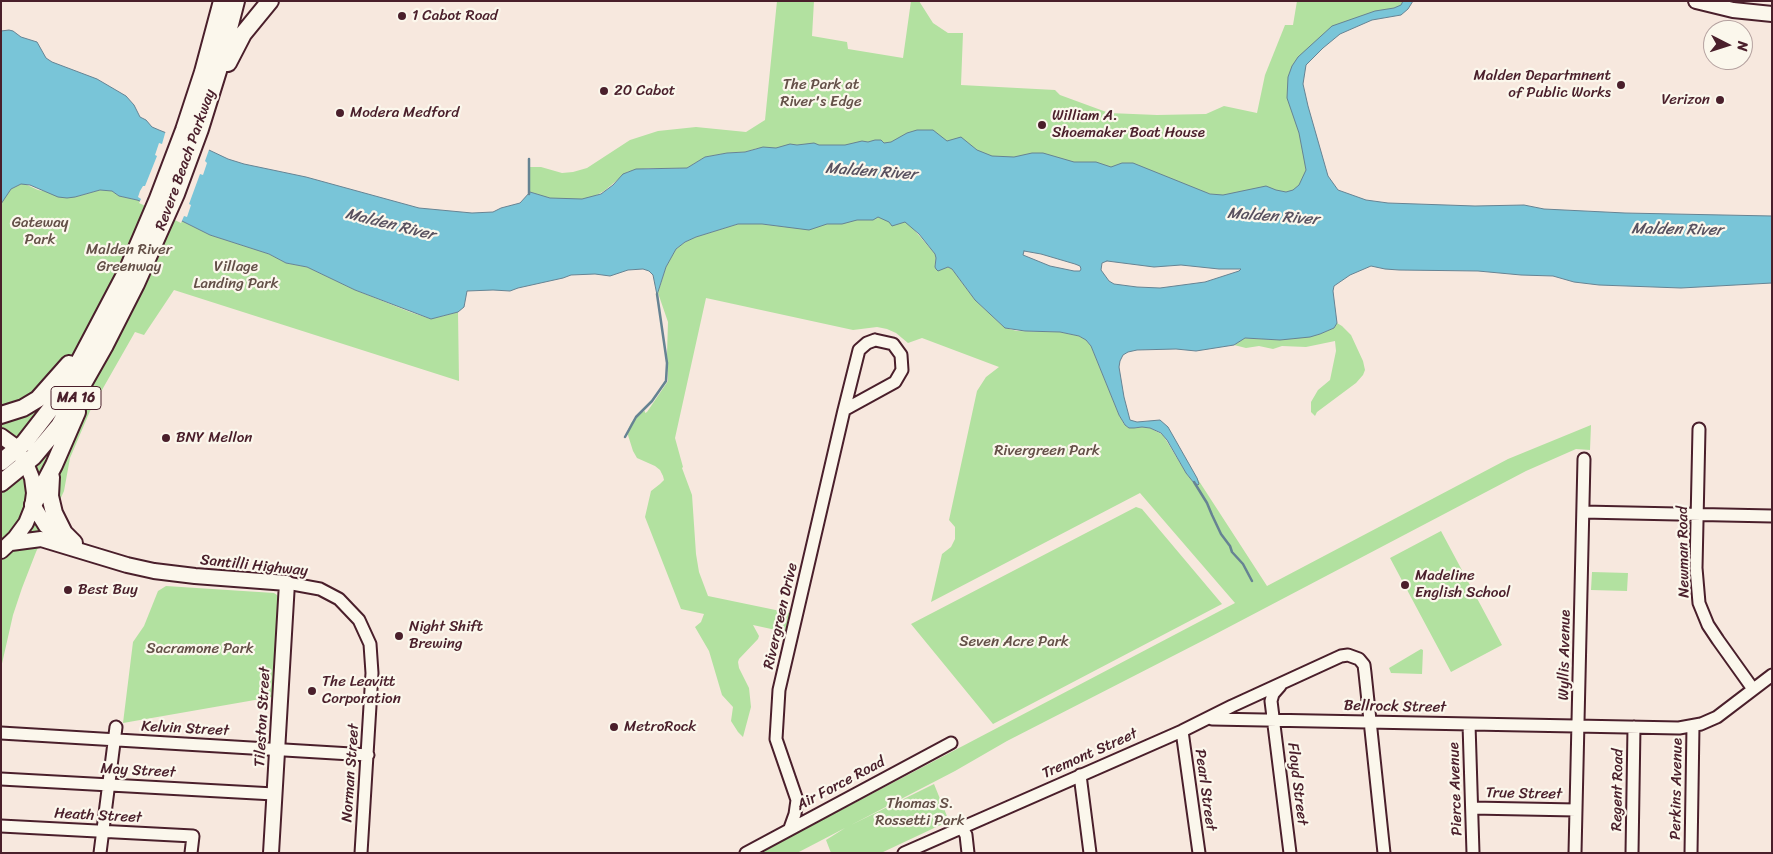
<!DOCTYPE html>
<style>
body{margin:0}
#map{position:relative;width:1773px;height:854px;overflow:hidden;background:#f7e8de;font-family:Sriracha,sans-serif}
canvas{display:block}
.frame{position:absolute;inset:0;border:2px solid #4a1f2b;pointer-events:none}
.north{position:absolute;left:1703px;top:20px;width:50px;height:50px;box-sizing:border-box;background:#fbf7ec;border:1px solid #b4a19f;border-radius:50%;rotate:95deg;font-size:14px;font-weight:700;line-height:20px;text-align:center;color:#4a1f2b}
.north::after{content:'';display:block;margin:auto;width:18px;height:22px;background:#4a1f2b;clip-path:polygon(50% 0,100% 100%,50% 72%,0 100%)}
</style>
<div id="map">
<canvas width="1773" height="854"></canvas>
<div class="frame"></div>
<div class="north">N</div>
</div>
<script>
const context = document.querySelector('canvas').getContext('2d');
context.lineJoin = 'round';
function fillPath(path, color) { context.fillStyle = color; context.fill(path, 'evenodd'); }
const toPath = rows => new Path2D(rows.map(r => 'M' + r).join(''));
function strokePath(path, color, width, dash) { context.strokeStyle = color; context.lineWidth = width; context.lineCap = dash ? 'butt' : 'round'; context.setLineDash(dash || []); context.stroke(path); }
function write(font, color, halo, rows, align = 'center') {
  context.font = font + ' Sriracha,sans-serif'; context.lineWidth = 4.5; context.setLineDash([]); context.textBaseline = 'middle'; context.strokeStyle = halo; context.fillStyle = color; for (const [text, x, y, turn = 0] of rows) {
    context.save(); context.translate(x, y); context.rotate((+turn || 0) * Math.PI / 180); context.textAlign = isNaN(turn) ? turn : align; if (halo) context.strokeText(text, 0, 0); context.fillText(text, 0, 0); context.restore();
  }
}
fillPath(toPath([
 [777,1,814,1,812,36,847,42,848,49,903,58,911,1,919,1,933,23,948,33,963,33,961,85,1055,90,1060,95,1109,113,1157,115,1206,114,1224,106,1257,113,1265,75,1285,25,1293,25,1297,1,1404,1,1404,7,1373,13,1299,58,1309,169,1301,186,1293,193,1223,197,1110,169,992,158,946,143,846,148,758,148,745,152,727,153,705,157,687,168,649,168,627,172,604,191,593,197,582,199,557,199,544,197,530,192,529,167,541,167,562,173,573,172,587,168,630,140,658,131,696,127,746,132,765,120],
 [21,184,25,184,38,190,75,197,100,190,112,191,119,196,137,200,150,205,210,235,269,254,286,263,307,267,355,290,410,312,431,319,458,312,459,381,174,290,144,335,135,332,90,411,70,458,64,491,36,552,22,588,13,615,1,668,1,204,11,189],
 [877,216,903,217,935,254,936,258,935,267,936,269,948,267,952,269,975,300,1005,328,1017,331,1060,332,1079,336,1086,340,1091,346,1119,415,1124,424,1129,428,1134,428,1142,427,1150,428,1163,435,1186,473,1194,483,1197,485,1199,484,1197,478,1267,586,1508,459,1591,425,1590,450,1576,449,1526,471,1208,638,1007,741,955,771,851,825,934,784,949,821,881,853,831,853,826,840,845,828,797,853,759,853,1235,603,1140,493,931,602,942,554,951,547,955,539,955,527,949,520,977,391,986,377,999,367,922,338,908,343,896,333,887,329,877,327,853,330,706,298,675,438,683,467,682,468,692,495,696,554,699,572,708,596,790,613,785,632,753,625,759,636,758,639,739,659,738,662,739,668,749,688,751,707,743,737,738,732,731,721,733,707,722,695,709,651,695,627,701,622,704,614,681,609,645,517,651,491,660,484,664,480,663,476,660,470,655,466,637,458,633,451,627,432,631,423,639,413,645,411,645,413,647,412,668,381,667,354,668,322,658,293,666,267,676,249,685,242,696,237,738,224,762,224,800,228,849,218,860,220],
 [1337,323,1342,326,1351,335,1363,361,1365,370,1363,375,1356,383,1317,412,1315,416,1311,412,1311,402,1318,390,1330,380,1336,351,1335,341,1306,347,1282,346,1273,349,1259,346,1246,348,1234,345,1245,338,1280,340,1320,334,1334,328],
 [1136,507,1142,509,1222,604,993,724,911,624],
 [1441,531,1502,645,1451,672,1390,558],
 [1592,572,1628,573,1627,591,1591,590],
 [166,586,274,593,277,595,279,598,272,697,123,723,133,642,144,626,158,591],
 [1421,649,1423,650,1422,674,1391,673,1389,668]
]), '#b2e1a0');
const water = toPath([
 [1403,1,1413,1,1408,9,1401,15,1372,20,1340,34,1323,48,1306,65,1303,84,1308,106,1328,176,1338,190,1366,200,1388,203,1475,206,1524,205,1544,209,1625,213,1772,216,1772,283,1681,288,1599,285,1574,282,1553,276,1521,275,1478,271,1399,270,1385,269,1371,266,1350,275,1334,286,1333,291,1337,323,1334,328,1320,334,1310,337,1280,340,1245,338,1234,345,1196,351,1176,349,1137,350,1128,352,1123,355,1120,361,1119,367,1124,397,1130,420,1137,422,1160,420,1168,427,1197,478,1199,484,1198,485,1194,483,1186,473,1167,440,1161,433,1150,428,1142,427,1134,428,1129,428,1125,425,1119,415,1091,346,1086,340,1079,336,1060,332,1025,331,1005,328,975,300,952,269,948,267,938,271,936,269,935,267,936,258,935,254,919,234,905,222,892,226,889,222,878,217,873,220,857,220,842,224,827,224,809,230,762,224,738,224,696,237,685,242,676,249,666,267,657,295,653,275,649,271,643,269,628,270,610,276,595,274,571,275,563,278,518,288,510,291,493,290,467,291,464,307,458,312,431,319,355,290,307,267,286,263,269,254,210,235,150,205,137,200,119,196,112,191,100,190,75,197,67,198,58,197,30,185,21,184,11,189,1,204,1,31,9,30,13,31,21,37,37,42,46,58,52,62,97,79,126,96,134,105,140,117,146,120,152,127,159,130,209,150,228,159,244,164,306,177,419,208,472,213,493,212,501,208,520,203,530,192,550,198,582,199,601,194,613,185,623,174,636,169,687,168,705,157,727,153,745,152,763,147,776,148,790,144,797,145,814,143,819,145,845,145,862,141,868,142,875,140,881,140,884,143,891,142,907,133,917,130,933,130,947,141,961,137,977,150,992,156,1014,157,1032,153,1043,153,1074,162,1096,162,1111,167,1122,163,1133,163,1210,194,1223,195,1266,186,1276,190,1286,192,1293,190,1299,185,1306,170,1299,133,1287,98,1288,77,1292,66,1298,57,1332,26,1375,11,1394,8,1401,5,1403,1],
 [1024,251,1041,254,1075,264,1080,266,1081,269,1080,271,1074,271,1050,266,1023,255,1024,251],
 [1107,261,1154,267,1181,265,1219,269,1241,269,1239,271,1205,282,1160,288,1137,287,1114,284,1109,281,1101,270,1102,263,1107,261]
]);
fillPath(water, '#79c5d8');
strokePath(water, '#668393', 1);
fillPath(toPath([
 [166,130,210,147,205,161,207,163,203,175,200,174,189,204,191,205,187,217,184,216,181,223,139,203,141,199,138,197,140,191,143,186,145,186,157,156,155,155,159,143,162,144]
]), '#f7e8de');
strokePath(toPath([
 [529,194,529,159],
 [625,437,636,417,652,401,666,381,667,363,657,294],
 [1194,482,1207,503,1212,515,1221,534,1230,546,1232,552,1243,564,1252,581]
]), '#668393', 2.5);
const minor = toPath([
 [875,340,893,344,901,355,902,370,895,382,844,410,859,350,867,343,875,340],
 [1699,429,1696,568,1699,603,1708,625,1718,640,1753,689],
 [1583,512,1772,516],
 [287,583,320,589,339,599,359,620,370,644,372,673,361,853],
 [1280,686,1273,694,1271,701,1290,853],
 [1212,719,1679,728,1701,724,1717,717,1772,675],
 [1469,724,1473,853],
 [1182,731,1199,853],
 [1,733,368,755],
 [1080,775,1090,853],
 [1,779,274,794],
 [1472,808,1576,810],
 [1,826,193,836,191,853],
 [961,827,966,835,968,853],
 [790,828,795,814,797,800,776,739,779,690,844,410],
 [100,853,116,727],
 [746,853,951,743],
 [904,853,1182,731,1232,706,1341,656,1348,655,1359,659,1364,665,1365,673,1384,853],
 [1575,853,1584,459],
 [1632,853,1634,727],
 [1691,853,1693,726]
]);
const major = toPath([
 [1696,1,1733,10,1772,14],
 [1,436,12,444,26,463,32,478,34,493,32,508,26,523,15,538,1,551],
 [33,505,46,526,69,541],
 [11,543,41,539,127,565,154,571,195,576,287,583,271,853]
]);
const highway = toPath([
 [228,63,243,34,270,1],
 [1,415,23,408,38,399,69,364],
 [1,462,24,443,52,407,79,362,128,269,157,201,184,130,203,72,222,1],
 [51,477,50,496,54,513,64,533,74,543],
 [1,483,33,457,59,426,105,345,136,284,176,194,200,129,218,71,236,1],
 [33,505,54,465,77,412]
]);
strokePath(minor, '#4a1f2b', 15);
strokePath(major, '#4a1f2b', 18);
strokePath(highway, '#4a1f2b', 20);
strokePath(minor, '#fbf7ec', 11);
strokePath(major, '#fbf7ec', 14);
strokePath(highway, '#fbf7ec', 16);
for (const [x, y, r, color] of [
 [402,16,5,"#4a1f2b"],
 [1621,85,5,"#4a1f2b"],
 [604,91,5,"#4a1f2b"],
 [1720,100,5,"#4a1f2b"],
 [340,113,5,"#4a1f2b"],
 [1042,125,5,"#4a1f2b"],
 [166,438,5,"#4a1f2b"],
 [1405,585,5,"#4a1f2b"],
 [68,590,5,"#4a1f2b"],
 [399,636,5,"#4a1f2b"],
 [312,691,5,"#4a1f2b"],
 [614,727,5,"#4a1f2b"]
]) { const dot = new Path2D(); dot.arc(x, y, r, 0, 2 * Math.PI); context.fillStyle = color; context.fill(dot); strokePath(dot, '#fbf7ec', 2); }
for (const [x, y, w] of [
 [76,398,50]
]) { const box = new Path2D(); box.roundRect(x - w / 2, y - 11.5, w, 23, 4); context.fillStyle = '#fbf7ec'; context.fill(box); strokePath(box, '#4a1f2b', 1); }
write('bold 14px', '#4a1f2b', null, [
 ["MA 16",76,398]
]);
write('15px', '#4a1f2b', '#fbf7ec', [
 ["1 Cabot Road",412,16],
 ["Malden Departmnent",1611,76,"right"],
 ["of Public Works",1611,93,"right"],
 ["20 Cabot",614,91],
 ["Verizon",1710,100,"right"],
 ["Modera Medford",350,113],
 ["William A.",1052,116],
 ["Shoemaker Boat House",1052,133],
 ["BNY Mellon",176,438],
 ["Madeline",1415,576],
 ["English School",1415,593],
 ["Best Buy",78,590],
 ["Night Shift",409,627],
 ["Brewing",409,644],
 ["The Leavitt",322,682],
 ["Corporation",322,699],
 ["MetroRock",624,727]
], 'left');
write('15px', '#645048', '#fbf7ec', [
 ["The Park at",821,85],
 ["River's Edge",821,102],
 ["Gateway",40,223],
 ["Park",40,240],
 ["Malden River",129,250],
 ["Greenway",129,267],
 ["Village",236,267],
 ["Landing Park",236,284],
 ["Rivergreen Park",1047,451],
 ["Seven Acre Park",1014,642],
 ["Sacramone Park",200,649],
 ["Thomas S.",920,804],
 ["Rossetti Park",920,821]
]);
write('15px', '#4a1f2b', '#fbf7ec', [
 ["Revere Beach Parkway",186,160,-70],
 ["Newman Road",1684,552,-91],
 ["Santilli Highway",254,566,6],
 ["Rivergreen Drive",781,616,-77],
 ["Wyllis Avenue",1565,655,-89],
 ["Bellrock Street",1395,707,1],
 ["Tileston Street",263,717,-87],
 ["Kelvin Street",185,729,3],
 ["Tremont Street",1090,754,-24],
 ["May Street",138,771,3],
 ["Norman Street",351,773,-86],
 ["Air Force Road",841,784,-28],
 ["Floyd Street",1297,784,83],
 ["Pierce Avenue",1456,789,-92],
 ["Perkins Avenue",1677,789,-89],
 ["Pearl Street",1205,790,82],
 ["Regent Road",1618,790,-89],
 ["True Street",1524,794,1],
 ["Heath Street",98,816,3]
]);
write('italic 16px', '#58515f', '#fbf7ec', [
 ["Malden River",871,172,4],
 ["Malden River",1273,217,4],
 ["Malden River",390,225,14],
 ["Malden River",1677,230,1]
]);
</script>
